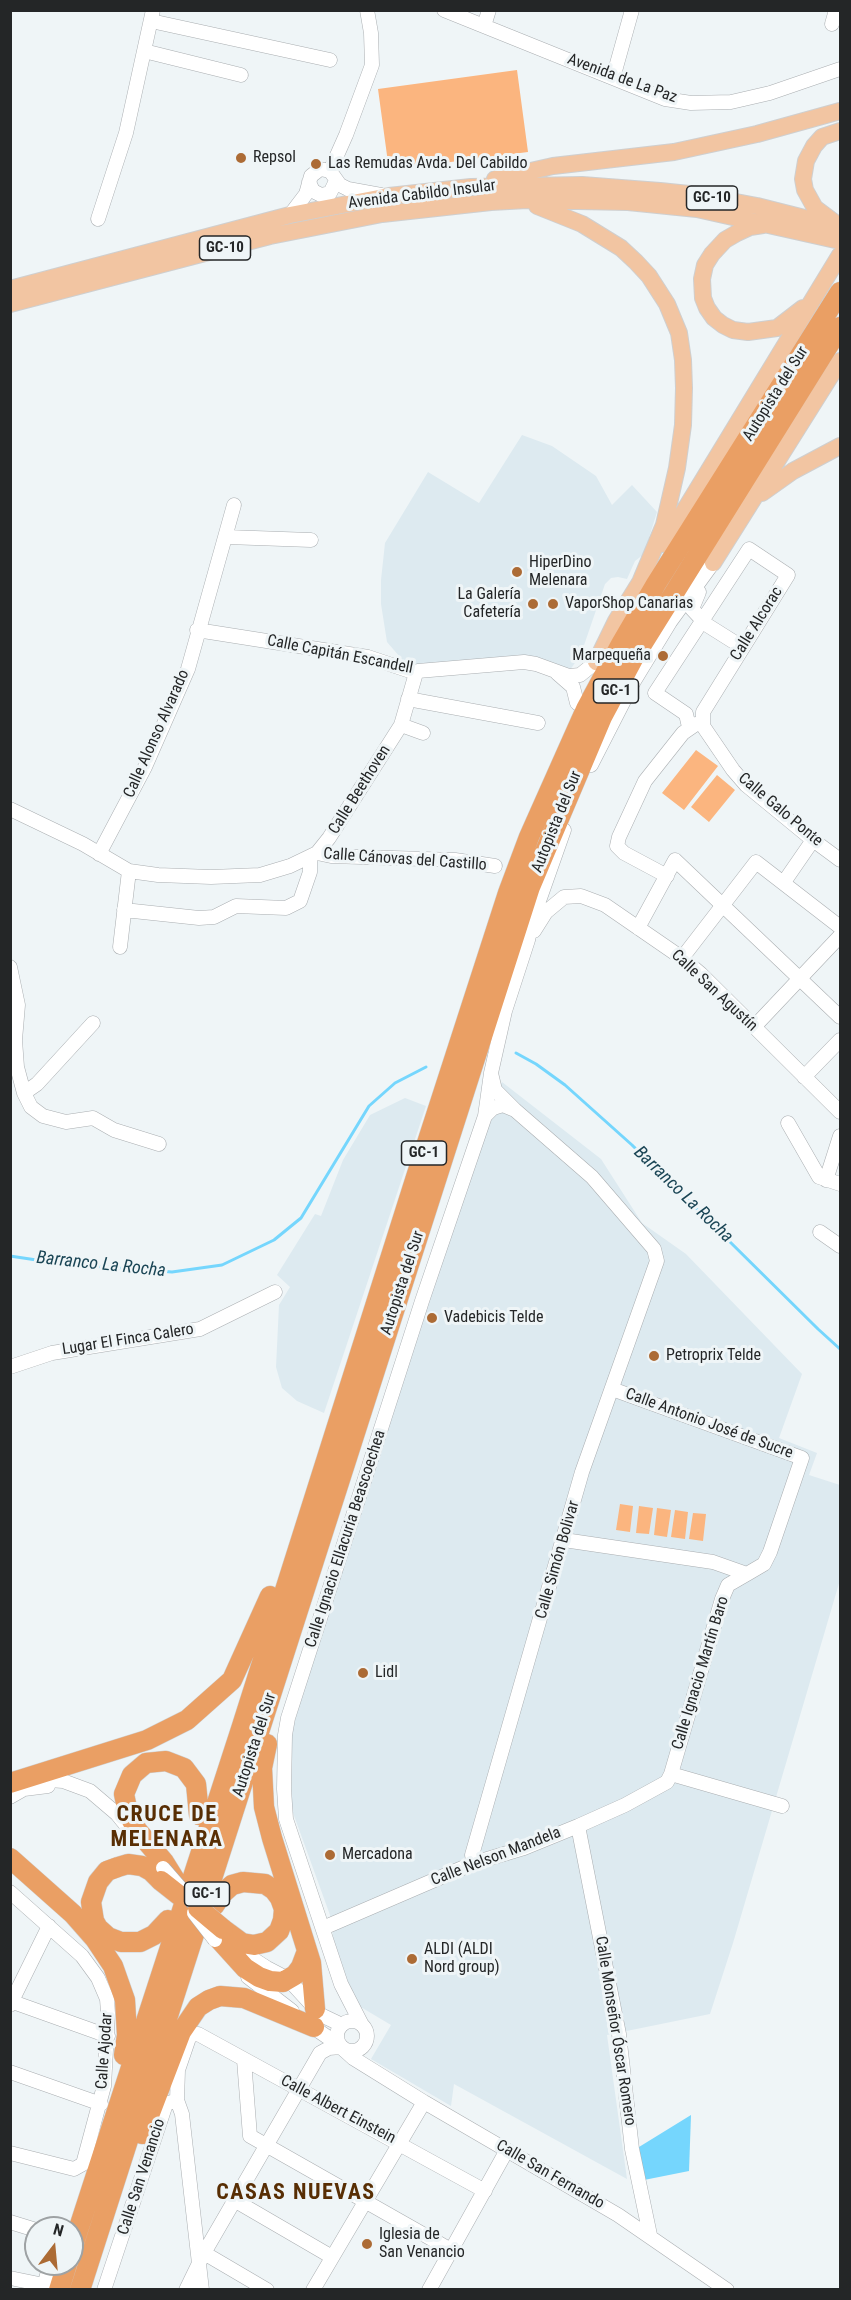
<!DOCTYPE html>
<meta charset="utf-8">
<style>
body{margin:0}
#map{position:relative;width:851px;height:2300px;overflow:hidden;background:#eff5f7;font-family:"Roboto Condensed",sans-serif}
canvas{display:block}
.frame{position:absolute;inset:0;border:12px solid #242627;pointer-events:none}
.north{position:absolute;left:24px;top:2216px;width:60px;height:60px;box-sizing:border-box;background:#eff5f7;border:2px solid #9ea2a4;border-radius:50%;rotate:16deg;font-size:16px;font-weight:700;line-height:24px;text-align:center;color:#242627}
.north::after{content:'';display:block;margin:auto;width:21px;height:27px;background:#ac6b35;clip-path:polygon(50% 0,100% 100%,50% 72%,0 100%)}
</style>
<div id="map">
<canvas width="851" height="2300"></canvas>
<div class="frame"></div>
<div class="north">N</div>
</div>
<script>
const context = document.querySelector('canvas').getContext('2d');
context.lineJoin = 'round';
function fillPath(path, color) { context.fillStyle = color; context.fill(path, 'evenodd'); }
const toPath = rows => new Path2D(rows.map(r => 'M' + r).join(''));
function strokePath(path, color, width, dash) { context.strokeStyle = color; context.lineWidth = width; context.lineCap = dash ? 'butt' : 'round'; context.setLineDash(dash || []); context.stroke(path); }
function write(font, color, halo, rows, align = 'center') {
  context.font = font + ' "Roboto Condensed",sans-serif'; context.lineWidth = 6; context.setLineDash([]); context.textBaseline = 'middle'; context.strokeStyle = halo; context.fillStyle = color; for (const [text, x, y, turn = 0] of rows) {
    context.save(); context.translate(x, y); context.rotate((+turn || 0) * Math.PI / 180); context.textAlign = isNaN(turn) ? turn : align; if (halo) context.strokeText(text, 0, 0); context.fillText(text, 0, 0); context.restore();
  }
}
fillPath(toPath([
 [522,435,552,446,596,476,612,505,632,485,657,512,644,554,635,561,627,579,618,577,611,578,605,584,581,654,570,670,552,667,414,666,406,664,387,642,381,604,381,580,385,543,428,472,479,503],
 [502,1082,601,1159,642,1223,686,1254,802,1374,779,1438,817,1453,809,1475,840,1485,840,1580,733,1943,710,2014,607,2035,627,2179,454,2084,451,2106,371,2059,391,2025,354,2003,337,1964,330,1915,292,1810,291,1733,383,1428,482,1113],
 [405,1098,426,1106,324,1413,297,1401,282,1388,276,1367,279,1305,290,1287,277,1275,315,1214,321,1216,343,1160,370,1115]
]), '#ddeaf0');
fillPath(toPath([
 [517,70,528,152,389,170,378,89],
 [696,750,718,766,684,810,662,793],
 [717,775,735,790,709,822,691,807],
 [620,1504,633,1506,630,1532,616,1530],
 [639,1506,653,1508,649,1534,636,1533],
 [657,1508,671,1510,667,1537,654,1535],
 [675,1510,688,1512,685,1539,671,1537],
 [693,1513,706,1514,703,1541,689,1539]
]), '#fbb57f');
fillPath(toPath([
 [691,2115,689,2171,644,2180,639,2147]
]), '#75d6fd');
strokePath(toPath([
 [516,1053,536,1064,565,1085,632,1145,818,1329,840,1349],
 [10,1256,63,1264,172,1272,222,1265,274,1240,301,1218,369,1106,395,1083,426,1067]
]), '#75d6fd', 3);
const minor = toPath([
 [444,10,665,99,691,103,731,102,770,93,840,69],
 [151,21,330,60],
 [832,24,836,10],
 [484,26,489,10],
 [144,51,241,75],
 [613,78,632,10],
 [330,171,346,135,372,65,371,33,367,10],
 [309,182,313,191,321,195,330,193,336,181],
 [290,215,306,194,311,176,320,169,330,171,340,185,348,189,381,195],
 [98,219,126,133,153,10],
 [227,537,311,540],
 [699,592,692,609,707,625,742,647],
 [197,630,368,657,416,673,418,671,524,662,536,664,569,676,580,675,596,662],
 [557,673,573,687,577,703],
 [408,699,538,723],
 [401,725,423,733],
 [689,727,686,714,655,693,749,549,788,575,703,712,703,726,733,770,746,785,813,840,840,860],
 [591,765,634,681,670,622,713,563],
 [10,809,83,844,129,871,158,875,211,877,260,875,290,866,317,853,331,856,455,860,495,866],
 [317,853,329,838,401,725,416,673],
 [99,854,145,767,188,669,234,505],
 [667,876,624,853,617,846,619,837,645,781,683,733,696,724],
 [784,882,813,840],
 [124,910,199,918,214,917,236,906,286,908,300,901,310,872,310,858],
 [638,928,675,860,840,1017],
 [534,931,546,912,564,897,581,896,605,905,682,958,701,974,840,1112],
 [120,947,129,871],
 [682,958,756,862,840,927],
 [10,967,18,1005,15,1040,17,1067,24,1093,31,1107,43,1116,66,1122,93,1118,114,1130,159,1144],
 [754,1027,840,936],
 [804,1077,840,1040],
 [24,1093,37,1084,93,1023],
 [485,1116,491,1073,505,1011,528,940,533,918,564,830],
 [788,1123,819,1177,840,1184],
 [826,1180,840,1136],
 [820,1232,840,1246],
 [10,1367,52,1353,200,1329,275,1292],
 [564,1540,713,1562,747,1574,764,1564,770,1552,802,1458,612,1389],
 [671,1774,782,1806],
 [35,1779,63,1781,90,1791,117,1814,130,1830],
 [10,1797,24,1789,48,1786],
 [578,1826,619,2034,632,2149,650,2235],
 [474,1863,472,1855,582,1472,657,1261,654,1249,592,1177,515,1110,495,1090,491,1073],
 [10,1892,82,1956,98,1978,107,1999,108,2013,104,2086,83,2164,74,2169,10,2153],
 [323,1928,474,1863,524,1848,578,1826,625,1805,667,1782,671,1774,722,1599,728,1585,747,1574],
 [233,1946,267,1968,288,1979,321,2015,342,2025],
 [248,1977,292,2011],
 [10,2001,108,2036],
 [10,2005,49,1926],
 '337 2036a15 15 0 1 1 30 0a15 15 0 1 1-30 0Z',
 [307,2023,339,2045],
 [362,2025,341,1984,286,1819,284,1789,285,1735,288,1718,422,1301,485,1116,493,1108,503,1105,515,1110],
 [343,2049,353,2058,424,2102,618,2215,727,2290],
 [244,2060,250,2136,451,2250],
 [10,2072,101,2104],
 [234,2200,332,2257],
 [10,2222,36,2230],
 [204,2253,267,2290],
 [10,2278,44,2285],
 [43,2290,50,2264],
 [104,2290,166,2104,177,2100],
 [186,2290,204,2253,320,2053,329,2048,341,2047],
 [202,2290,182,2114,177,2100,178,2070,190,2035,198,2034,485,2191],
 [313,2290,424,2102],
 [429,2290,507,2150]
]);
const major = toPath([
 [495,179,553,166,674,152,757,134,840,111],
 [537,206,582,224,621,248,636,262,649,276,667,304,679,333,683,360,684,388,683,425,677,468,664,525,641,580],
 [835,223,815,208,805,190,803,179,806,161,814,146,822,137,840,131],
 [763,225,750,227,737,233,725,240,712,254,705,265,702,279,703,298,707,308,714,318,723,325,733,330,748,332,777,328,803,308],
 [10,289,290,215,389,196,471,187,582,185,660,191,699,195,757,206,840,227],
 [10,304,270,236,382,214,491,202,527,200,628,202,697,209,840,241],
 [762,493,793,471,840,446],
 [664,544,840,255],
 [713,563,840,361],
 [596,662,616,621,647,571]
]);
const highway = toPath([
 [267,1744,262,1768,264,1807,272,1838,311,1963,315,2009],
 [10,1783,147,1740,187,1720,232,1680,270,1596],
 [10,1858,73,1914,95,1939,113,1966,125,2000,127,2035,124,2055],
 [161,1881,151,1871,142,1866,128,1864,118,1867,107,1871,98,1882,91,1902,94,1921,98,1928,108,1937,121,1942,140,1942,154,1935,168,1920],
 [177,1883,164,1862,137,1830,128,1813,124,1794,132,1775,146,1763,166,1761,184,1768,196,1784,199,1815],
 [214,1906,222,1894,232,1885,243,1882,265,1884,274,1890,280,1898,284,1909,283,1920,279,1931,267,1942,254,1945,242,1943,223,1929],
 [216,1936,245,1968,259,1977,270,1981,283,1982,295,1975,301,1967,307,1951],
 [142,2134,181,2032,198,2007,209,2000,220,1996,244,1998,314,2027],
 [72,2249,241,1729,416,1177,508,893,529,837,586,709,621,644,656,584,840,292],
 [59,2290,67,2264],
 [80,2290,530,887,602,717,633,659,840,327]
]);
strokePath(minor, '#aaaeb1', 15);
strokePath(major, '#cfcfcf', 18);
strokePath(highway, '#cfcfcf', 21);
strokePath(minor, '#fff', 14);
strokePath(major, '#f2c5a2', 16);
strokePath(highway, '#ea9f64', 20);
const minorBridge = toPath([
 [163,1868,203,1914],
 [194,1913,215,1940]
]);
const highwayBridge = toPath([
 [161,1881,180,1896],
 [198,1908,223,1929]
]);
strokePath(minorBridge, '#aaaeb1', 15, []);
strokePath(highwayBridge, '#cfcfcf', 21, []);
strokePath(minorBridge, '#fff', 14);
strokePath(highwayBridge, '#ea9f64', 20);
for (const [x, y, r, color] of [
 [241,158,6,"#ac6b35"],
 [316,164,6,"#ac6b35"],
 [517,572,6,"#ac6b35"],
 [533,604,6,"#ac6b35"],
 [553,604,6,"#ac6b35"],
 [663,656,6,"#ac6b35"],
 [432,1318,6,"#ac6b35"],
 [654,1356,6,"#ac6b35"],
 [363,1673,6,"#ac6b35"],
 [330,1855,6,"#ac6b35"],
 [412,1959,6,"#ac6b35"],
 [367,2244,6,"#ac6b35"]
]) { const dot = new Path2D(); dot.arc(x, y, r, 0, 2 * Math.PI); context.fillStyle = color; context.fill(dot); strokePath(dot, '#eff5f7', 2); }
for (const [x, y, w] of [
 [712,198,51],
 [225,248,51],
 [616,691,45],
 [424,1153,45],
 [207,1894,45]
]) { const box = new Path2D(); box.roundRect(x - w / 2, y - 12, w, 24, 4.5); context.fillStyle = '#eff5f7'; context.fill(box); strokePath(box, '#242627', 1.5); }
write('bold 15px', '#242627', null, [
 ["GC-10",712,198],
 ["GC-10",225,248],
 ["GC-1",616,691],
 ["GC-1",424,1153],
 ["GC-1",207,1894]
]);
write('16px', '#242627', '#eff5f7', [
 ["Avenida de La Paz",622,79,20],
 ["Avenida Cabildo Insular",422,195,-7],
 ["Autopista del Sur",776,394,-58],
 ["Calle Alcorac",757,624,-58],
 ["Calle Capitán Escandell",340,655,11],
 ["Calle Alonso Alvarado",157,734,-66],
 ["Calle Beethoven",360,790,-58],
 ["Calle Galo Ponte",780,810,40],
 ["Autopista del Sur",557,822,-68],
 ["Calle Cánovas del Castillo",405,860,4],
 ["Calle San Agustín",714,991,43],
 ["Autopista del Sur",403,1283,-72],
 ["Lugar El Finca Calero",128,1340,-9],
 ["Calle Antonio José de Sucre",709,1424,20],
 ["Calle Ignacio Ellacuria Beascoechea",346,1539,-72],
 ["Calle Simón Bolivar",558,1560,-74],
 ["Calle Ignacio Martín Baro",701,1673,-73],
 ["Autopista del Sur",255,1745,-72],
 ["Calle Nelson Mandela",496,1857,-21],
 ["Calle Monseñor Óscar Romero",615,2031,81],
 ["Calle Ajodar",105,2051,-86],
 ["Calle Albert Einstein",338,2110,28],
 ["Calle San Fernando",550,2175,30],
 ["Calle San Venancio",142,2177,-72]
]);
write('16px', '#242627', '#eff5f7', [
 ["Repsol",253,158],
 ["Las Remudas Avda. Del Cabildo",328,164],
 ["HiperDino",529,563],
 ["Melenara",529,581],
 ["La Galería",521,595,"right"],
 ["Cafetería",521,613,"right"],
 ["VaporShop Canarias",565,604],
 ["Marpequeña",651,656,"right"],
 ["Vadebicis Telde",444,1318],
 ["Petroprix Telde",666,1356],
 ["Lidl",375,1673],
 ["Mercadona",342,1855],
 ["ALDI (ALDI",424,1950],
 ["Nord group)",424,1968],
 ["Iglesia de",379,2235],
 ["San Venancio",379,2253]
], 'left');
write('italic 18px', '#1a4555', '#eff5f7', [
 ["Barranco La Rocha",683,1195,44],
 ["Barranco La Rocha",101,1265,6]
]);
context.letterSpacing = '1.5px';
write('bold 22px', '#582e04', '#eff5f7', [
 ["CRUCE DE",167,1815],
 ["MELENARA",167,1840],
 ["CASAS NUEVAS",296,2193]
]);
context.letterSpacing = '0px';
</script>
